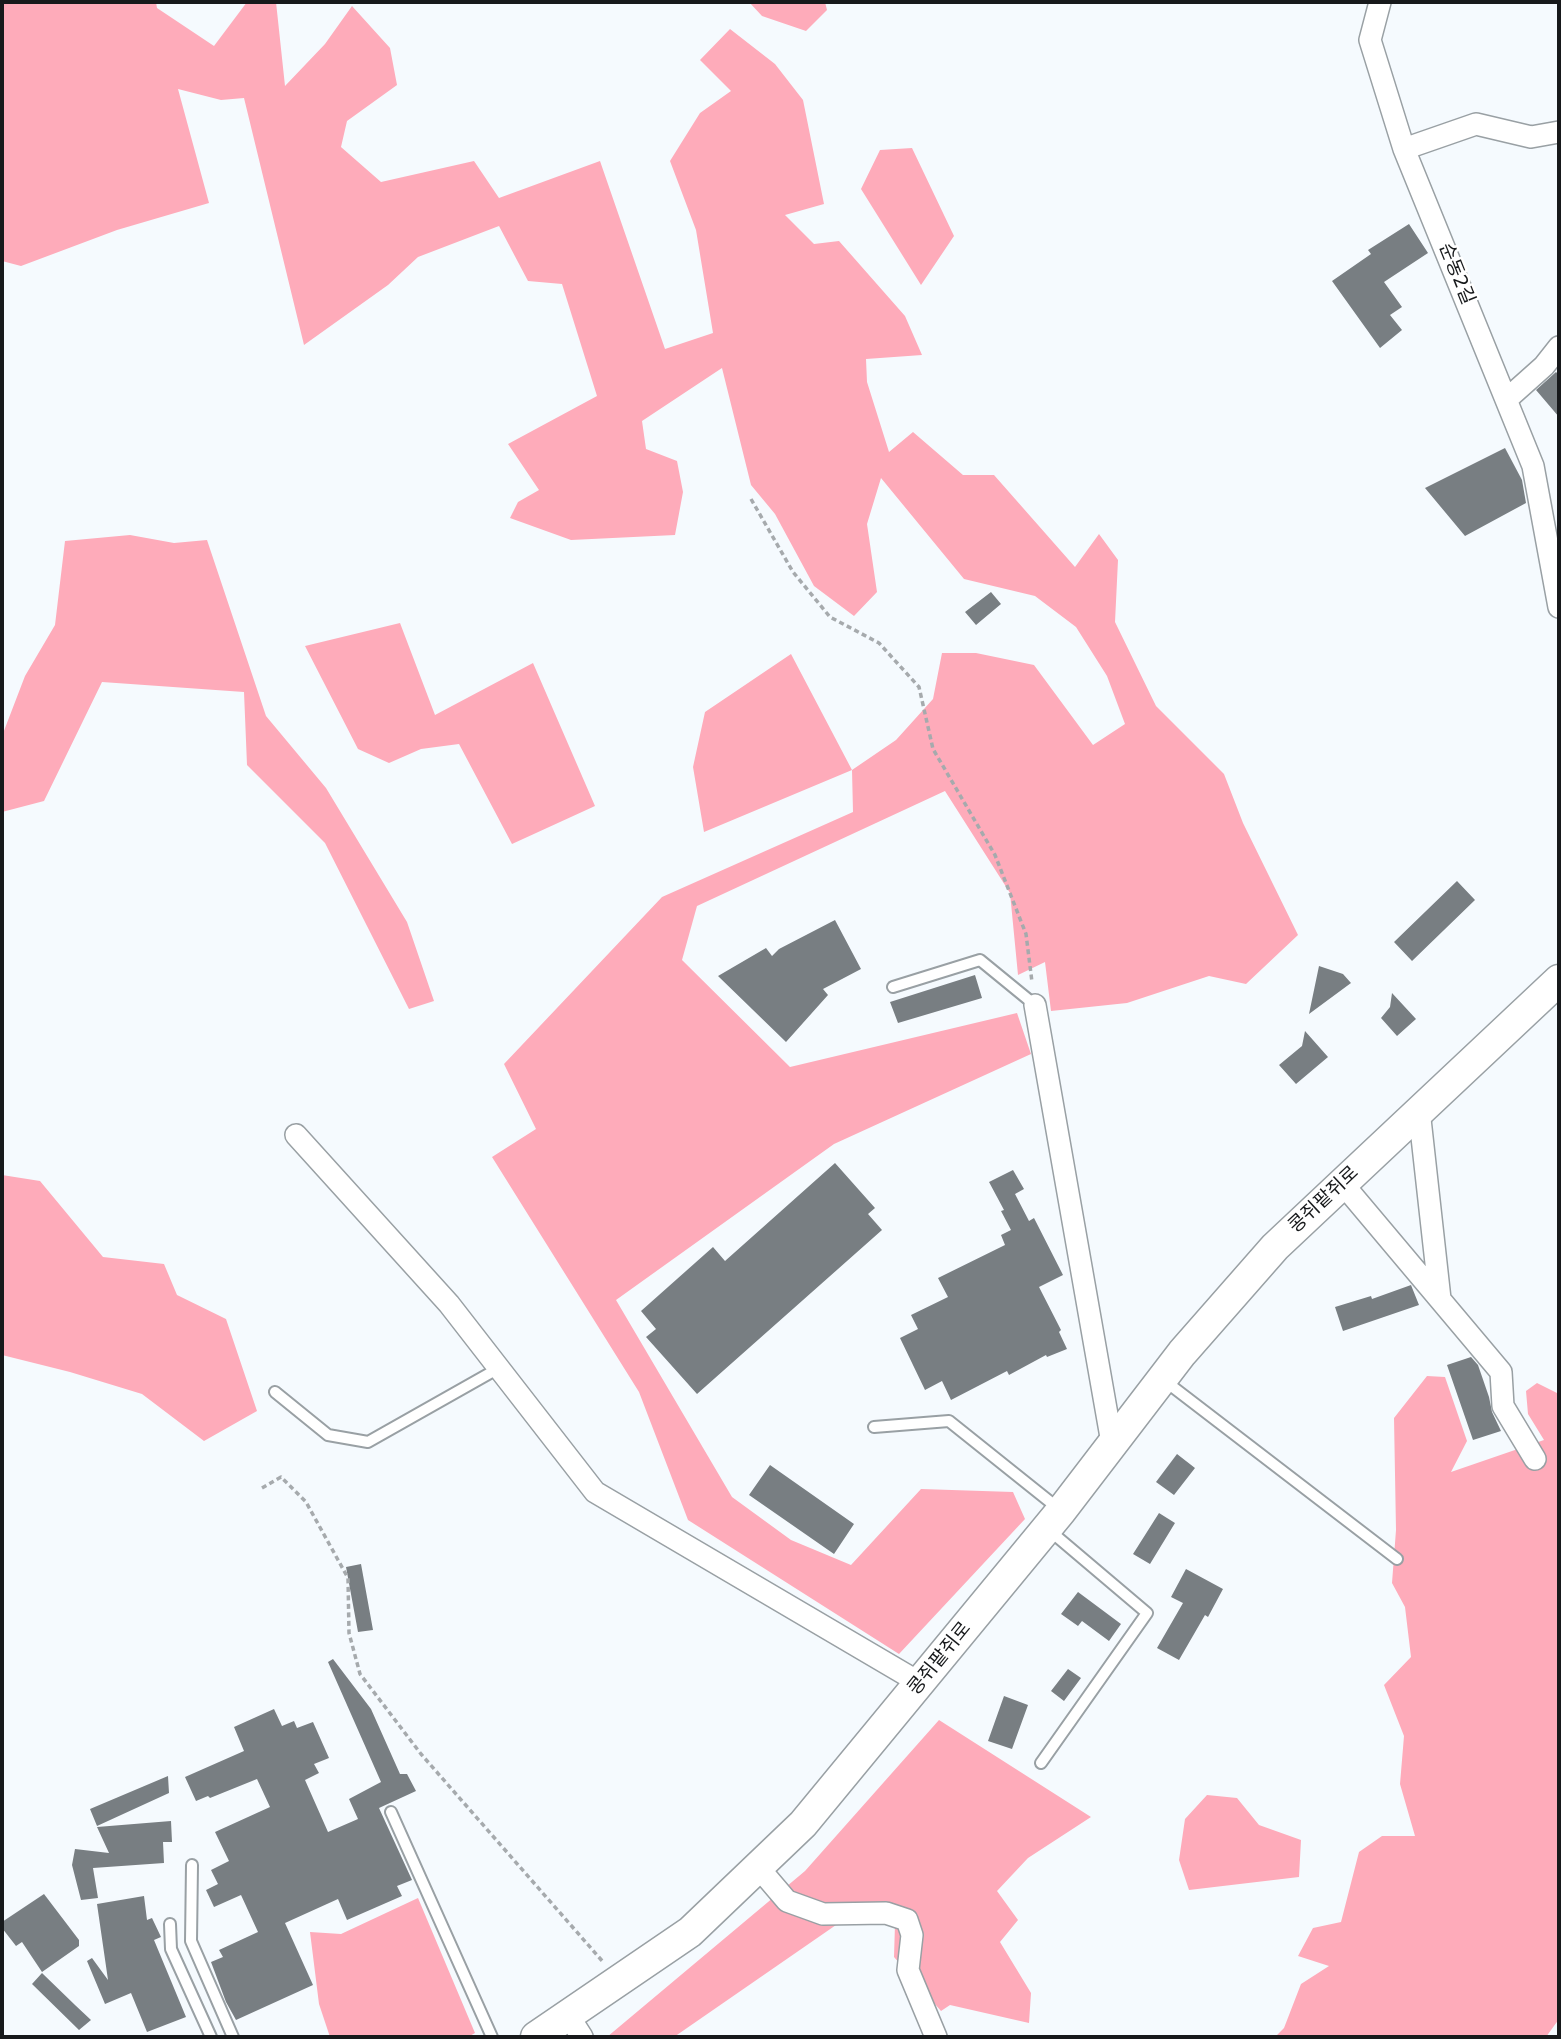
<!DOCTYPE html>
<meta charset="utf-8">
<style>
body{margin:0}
#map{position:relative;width:1561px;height:2039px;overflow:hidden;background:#f5fafe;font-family:"DejaVu Sans",sans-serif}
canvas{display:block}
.frame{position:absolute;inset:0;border:4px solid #17191b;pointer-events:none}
</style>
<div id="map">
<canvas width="1561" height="2039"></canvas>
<div class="frame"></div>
</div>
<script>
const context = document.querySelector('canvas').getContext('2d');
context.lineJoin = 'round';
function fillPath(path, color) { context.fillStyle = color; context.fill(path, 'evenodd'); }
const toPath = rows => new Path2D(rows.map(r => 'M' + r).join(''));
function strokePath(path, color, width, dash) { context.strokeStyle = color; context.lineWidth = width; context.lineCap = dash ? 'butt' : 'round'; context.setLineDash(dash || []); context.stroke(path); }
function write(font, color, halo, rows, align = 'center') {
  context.font = font + ' "DejaVu Sans","Noto Sans KR",sans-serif'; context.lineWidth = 5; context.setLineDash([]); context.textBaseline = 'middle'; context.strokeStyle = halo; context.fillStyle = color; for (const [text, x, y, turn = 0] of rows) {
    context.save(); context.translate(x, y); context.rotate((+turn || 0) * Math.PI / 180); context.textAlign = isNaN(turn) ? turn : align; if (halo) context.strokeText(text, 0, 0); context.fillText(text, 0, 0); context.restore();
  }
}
fillPath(toPath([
 [2,2,156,2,157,8,214,46,247,2,276,2,285,86,325,44,352,6,390,48,397,85,347,121,341,147,381,182,474,161,499,198,600,161,665,349,713,333,696,230,670,161,700,113,731,91,700,60,730,29,775,64,803,100,824,204,785,215,814,244,839,241,905,316,922,355,866,359,867,382,889,452,913,432,963,475,994,475,1075,567,1099,534,1118,560,1115,622,1156,706,1224,774,1243,823,1298,935,1246,984,1209,976,1127,1003,1051,1011,1045,962,1018,975,1010,893,945,791,697,906,682,960,790,1067,1017,1013,1031,1054,834,1144,616,1300,732,1497,791,1540,851,1565,921,1489,1013,1492,1025,1519,899,1654,688,1520,639,1392,492,1157,536,1129,504,1064,662,897,853,812,852,770,704,832,693,767,705,712,791,654,852,770,896,740,933,699,942,653,976,653,1034,665,1093,745,1125,724,1107,676,1076,627,1035,596,964,579,881,478,867,524,877,592,854,616,814,586,775,514,751,485,722,368,642,421,646,449,677,461,683,492,675,535,571,540,510,518,518,502,539,490,508,444,597,396,562,284,528,281,499,226,418,257,388,285,304,345,244,98,221,100,178,89,209,203,117,230,21,266,2,261],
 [749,2,825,2,827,10,806,31,762,16],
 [912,148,954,236,921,285,861,189,880,150],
 [130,535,174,543,207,540,266,716,326,788,407,922,434,1001,409,1009,325,843,247,765,244,692,102,682,44,801,2,812,2,736,25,676,55,625,65,541],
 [400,623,435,715,533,663,595,806,512,844,459,744,421,749,389,763,358,749,305,646],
 [2,1175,40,1181,103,1257,164,1264,177,1295,226,1319,257,1411,204,1441,142,1394,70,1372,2,1355],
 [1427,1376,1445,1377,1467,1441,1451,1472,1544,1440,1528,1414,1526,1391,1537,1383,1559,1394,1559,2019,1546,2037,1275,2037,1284,2028,1301,1984,1329,1966,1298,1956,1313,1928,1341,1922,1359,1852,1382,1836,1415,1836,1400,1784,1404,1736,1384,1685,1411,1657,1405,1607,1392,1583,1396,1530,1394,1418],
 [939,1720,1091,1817,1028,1858,997,1891,1018,1920,1000,1942,1031,1993,1029,2023,950,2005,941,2011,894,1957,895,1924,836,1925,674,2037,607,2037,805,1871],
 [1207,1795,1237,1798,1259,1825,1301,1840,1299,1877,1189,1890,1179,1860,1185,1819],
 [418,1898,475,2033,468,2037,330,2037,319,2004,310,1932,341,1934]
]), '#feabba');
fillPath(toPath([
 [1409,224,1428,253,1384,282,1402,307,1390,315,1402,330,1380,348,1332,281,1371,254,1368,250],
 [1556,372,1559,375,1559,417,1536,390],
 [1505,448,1522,480,1526,503,1465,536,1425,488],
 [991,592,1001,604,976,625,965,612],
 [1457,881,1475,900,1412,961,1394,942],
 [835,920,861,969,823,989,828,995,786,1042,718,976,766,948,772,956,779,949],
 [1319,966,1343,974,1351,983,1309,1014],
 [975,975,982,998,898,1023,890,1002],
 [1392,993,1416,1019,1397,1036,1381,1018,1390,1007],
 [1305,1031,1328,1057,1296,1084,1279,1065,1302,1046],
 [835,1163,875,1208,868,1214,882,1230,697,1394,646,1337,656,1329,641,1311,713,1247,725,1261],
 [1013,1170,1024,1189,1015,1194,1029,1221,1034,1218,1063,1275,1039,1287,1061,1330,1059,1332,1067,1349,1047,1357,1046,1355,1009,1375,1007,1371,951,1400,942,1381,925,1390,900,1338,918,1329,911,1315,948,1297,938,1278,1005,1245,1001,1235,1011,1230,1001,1211,1004,1210,989,1182],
 [1411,1285,1419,1305,1343,1331,1335,1307,1371,1296,1372,1299],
 [1471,1357,1478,1365,1489,1397,1492,1412,1501,1431,1473,1440,1447,1365],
 [1177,1454,1195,1468,1174,1495,1156,1482],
 [770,1465,854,1524,834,1554,749,1495],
 [1159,1513,1175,1523,1150,1564,1133,1554],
 [361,1564,373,1630,358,1632,346,1567],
 [1186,1569,1223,1589,1208,1617,1205,1615,1179,1660,1157,1648,1183,1603,1171,1597],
 [1078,1592,1121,1624,1109,1641,1082,1621,1078,1626,1061,1614],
 [333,1659,371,1709,400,1774,407,1774,416,1791,379,1808,412,1880,397,1886,402,1896,347,1920,338,1899,285,1923,313,1985,236,2020,226,2002,211,1962,223,1957,219,1950,258,1932,241,1895,214,1907,206,1890,218,1884,211,1870,229,1861,215,1832,270,1807,257,1779,210,1798,208,1796,196,1801,185,1777,244,1751,234,1727,274,1709,282,1726,294,1721,297,1728,313,1722,329,1758,314,1764,319,1773,305,1780,328,1832,358,1819,349,1799,381,1782,328,1662],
 [1068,1669,1081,1678,1064,1701,1051,1691],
 [1004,1696,1028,1705,1012,1749,988,1741],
 [168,1776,169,1793,97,1826,90,1809],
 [171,1821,172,1842,163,1842,164,1863,93,1868,98,1898,81,1900,72,1865,75,1849,109,1853,97,1827],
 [44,1894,79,1940,79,1946,42,1972,22,1942,16,1946,2,1928,2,1922],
 [144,1896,147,1920,152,1918,161,1937,154,1940,186,2017,147,2032,131,1993,105,2004,87,1961,92,1958,108,1980,97,1904],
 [42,1973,75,2005,91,2020,79,2030,32,1984]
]), '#787e82');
const lane = toPath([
 [893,987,980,960,1035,1005],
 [1165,1381,1397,1559],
 [275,1392,328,1435,368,1442,499,1368],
 [874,1427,949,1421,1059,1509],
 [1041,1763,1147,1613,1049,1530],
 [391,1812,492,2037],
 [192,1865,191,1941,233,2037],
 [170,1924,171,1949,211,2037]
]);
const street = toPath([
 [1380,2,1370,40,1404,149,1533,466,1559,607],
 [1404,149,1476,124,1531,137,1559,132],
 [1507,399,1544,366,1559,347],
 [1035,1005,1112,1443],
 [1419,1110,1440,1299],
 [296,1135,449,1304,595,1492,920,1683],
 [1342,1183,1501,1372,1503,1406,1535,1459],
 [758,1867,787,1901,823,1914,886,1913,907,1920,912,1935,908,1970,936,2037],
 [568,2015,582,2037]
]);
const secondary = toPath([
 [536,2037,690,1932,803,1824,1061,1511,1182,1353,1275,1247,1559,980]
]);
strokePath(lane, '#99a0a4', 14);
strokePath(street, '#99a0a4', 24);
strokePath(secondary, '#99a0a4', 33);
strokePath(toPath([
 [751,499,793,572,830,617,879,643,919,687,933,749,995,855,1026,934,1032,982],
 [262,1488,281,1477,306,1502,348,1578,349,1633,360,1674,421,1754,604,1963]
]), '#a6aaad', 3.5, [5, 3.5]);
strokePath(lane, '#fff', 10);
strokePath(street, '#fff', 21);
strokePath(secondary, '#fff', 30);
write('19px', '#17191b', '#fff', [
 ["순동2길",1456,274,68],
 ["콩쥐팥쥐로",1324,1200,-43],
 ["콩쥐팥쥐로",940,1659,-51]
]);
</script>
